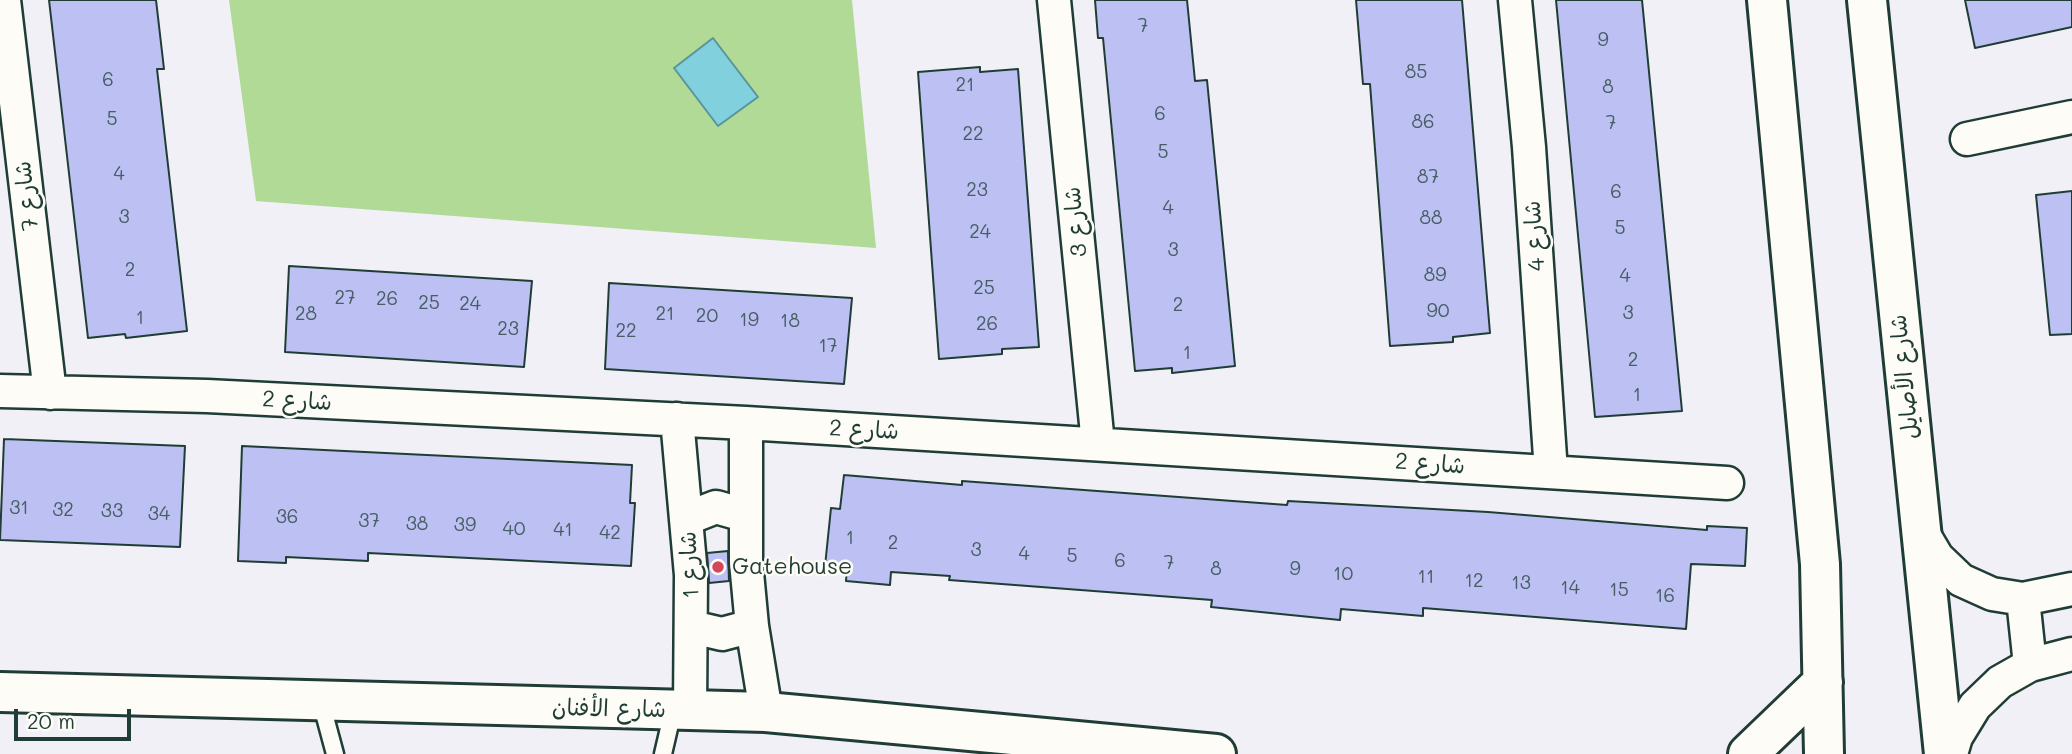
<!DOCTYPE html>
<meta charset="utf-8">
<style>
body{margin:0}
#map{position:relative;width:2072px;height:754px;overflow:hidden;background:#f0f0f6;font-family:Mali,sans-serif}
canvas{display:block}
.scale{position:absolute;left:14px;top:709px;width:117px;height:32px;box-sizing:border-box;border:4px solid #1f3d34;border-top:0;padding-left:9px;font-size:21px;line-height:24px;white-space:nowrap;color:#1f3d34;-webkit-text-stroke:5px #fdfcf7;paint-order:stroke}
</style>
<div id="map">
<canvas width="2072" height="754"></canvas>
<div class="scale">20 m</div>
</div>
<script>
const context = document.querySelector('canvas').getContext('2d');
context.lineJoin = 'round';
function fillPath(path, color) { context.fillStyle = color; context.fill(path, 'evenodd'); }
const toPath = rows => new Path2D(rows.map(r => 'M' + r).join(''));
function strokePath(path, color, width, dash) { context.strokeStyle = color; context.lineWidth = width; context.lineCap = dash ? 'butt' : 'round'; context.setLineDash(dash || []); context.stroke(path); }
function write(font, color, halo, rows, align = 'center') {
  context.font = font + ' Mali,"Playpen Sans Arabic",sans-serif'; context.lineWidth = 5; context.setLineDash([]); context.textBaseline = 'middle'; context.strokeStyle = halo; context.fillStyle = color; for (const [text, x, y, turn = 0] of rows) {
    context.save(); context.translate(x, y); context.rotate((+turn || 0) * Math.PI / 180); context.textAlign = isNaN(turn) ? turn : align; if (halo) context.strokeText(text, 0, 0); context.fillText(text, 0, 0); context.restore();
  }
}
fillPath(toPath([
 [229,0,852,0,876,248,256,201]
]), '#b2da97');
const water = toPath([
 [713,38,758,97,718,126,674,68,713,38]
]);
fillPath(water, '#80d0dd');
strokePath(water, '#599599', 2);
const building = toPath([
 [49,0,156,0,164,69,157,69,187,331,126,338,125,334,88,338,49,0],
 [1095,0,1187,0,1195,81,1207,80,1235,366,1172,373,1172,368,1135,371,1103,38,1098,38,1095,0],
 [1356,0,1462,0,1490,333,1453,337,1453,342,1390,346,1370,84,1363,84,1356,0],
 [1556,0,1642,0,1682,411,1595,417,1556,0],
 [1965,0,2072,0,2072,27,1975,48,1965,0],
 [980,67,980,72,1018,69,1039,347,1002,349,1002,354,939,359,918,72,980,67],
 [2072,191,2072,334,2050,335,2036,195,2072,191],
 [289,266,532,281,524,367,285,352,289,266],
 [609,283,852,298,844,384,605,369,609,283],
 [4,439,185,446,180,547,0,540,4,439],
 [242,446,632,465,630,503,635,503,631,566,368,553,368,561,286,557,286,563,238,561,242,446],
 [844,475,962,485,962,481,1287,505,1288,501,1488,512,1707,530,1707,526,1747,528,1745,566,1691,564,1686,629,1423,608,1423,616,1341,609,1340,620,1211,607,1212,600,949,580,950,576,891,572,890,585,846,581,847,568,825,566,831,508,840,509,844,475],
 [728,551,729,581,709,583,707,553,728,551]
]);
fillPath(building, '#bcc0f2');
strokePath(building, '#1f3d34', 2);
const lane = toPath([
 [321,702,335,754],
 [663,754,673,711]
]);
const street = toPath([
 [4,0,50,393],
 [1054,0,1098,444],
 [1515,0,1529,147,1551,472],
 [1967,139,2072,117],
 [0,391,207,396,746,423,1727,483],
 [677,419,691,575,690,711],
 [746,423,746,562,752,626,766,712],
 [688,518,716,507,744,515],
 [1921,530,1937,557,1961,580,1992,594,2023,599,2072,589],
 [2023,599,2030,665],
 [692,627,722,634,752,626],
 [1951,754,1956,737,1975,706,2000,682,2030,665,2072,654]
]);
const secondary = toPath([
 [1767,0,1820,564,1824,754],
 [1867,0,1944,754],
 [0,692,766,712,1216,754],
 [1748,754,1823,682]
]);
strokePath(lane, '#1f3d34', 21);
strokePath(street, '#1f3d34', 37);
strokePath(secondary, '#1f3d34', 44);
strokePath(lane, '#fdfcf7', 16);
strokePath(street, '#fdfcf7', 32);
strokePath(secondary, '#fdfcf7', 38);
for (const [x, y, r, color] of [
 [718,567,7,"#d1495b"]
]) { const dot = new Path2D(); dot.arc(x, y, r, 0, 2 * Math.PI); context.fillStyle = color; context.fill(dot); strokePath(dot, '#fdfcf7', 2.5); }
write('19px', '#465e64', null, [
 ["7",1143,26],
 ["9",1603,40],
 ["85",1416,72],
 ["6",108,80],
 ["21",965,85],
 ["8",1608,87],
 ["6",1160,114],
 ["5",112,119],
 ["86",1423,122],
 ["7",1611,123],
 ["22",973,134],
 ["5",1163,152],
 ["4",119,174],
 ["87",1428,177],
 ["23",977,190],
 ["6",1616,192],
 ["4",1168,208],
 ["3",124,217],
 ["88",1431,218],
 ["5",1620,228],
 ["24",980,232],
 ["3",1173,250],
 ["2",130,270],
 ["89",1435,275],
 ["4",1625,276],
 ["25",984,288],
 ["27",345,298],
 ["26",387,299],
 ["25",429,303],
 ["24",470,304],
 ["2",1178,305],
 ["90",1438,311],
 ["3",1628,313],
 ["28",306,314],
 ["21",665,314],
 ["20",707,316],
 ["1",140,318],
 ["19",749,320],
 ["18",790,321],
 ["26",987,324],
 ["23",508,329],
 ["22",626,331],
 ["17",828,346],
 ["1",1187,353],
 ["2",1633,360],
 ["1",1637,395],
 ["31",19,508],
 ["32",63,510],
 ["33",112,511],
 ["34",159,514],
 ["36",287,517],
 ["37",369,521],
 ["38",417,524],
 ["39",465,525],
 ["40",514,529],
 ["41",563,530],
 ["42",610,533],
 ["1",850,538],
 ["2",893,543],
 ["3",976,550],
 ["4",1024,554],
 ["5",1072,556],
 ["6",1120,561],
 ["7",1169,563],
 ["8",1216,569],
 ["9",1295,569],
 ["10",1343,574],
 ["11",1426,577],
 ["12",1474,581],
 ["13",1521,583],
 ["14",1570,588],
 ["15",1619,590],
 ["16",1665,596]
]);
write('23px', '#1f3d34', '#fdfcf7', [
 ["شارع 7",27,196,-97],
 ["شارع 3",1076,222,-96],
 ["شارع 4",1535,236,-94],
 ["شارع الأصايل",1905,377,-96],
 ["شارع 2",297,401,3],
 ["شارع 2",864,430,3],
 ["شارع 2",1430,464,4],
 ["شارع 1",690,565,-93],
 ["شارع الأفنان",609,709,1]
]);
write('23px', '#1f3d34', '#fdfcf7', [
 ["Gatehouse",732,567]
], 'left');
</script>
